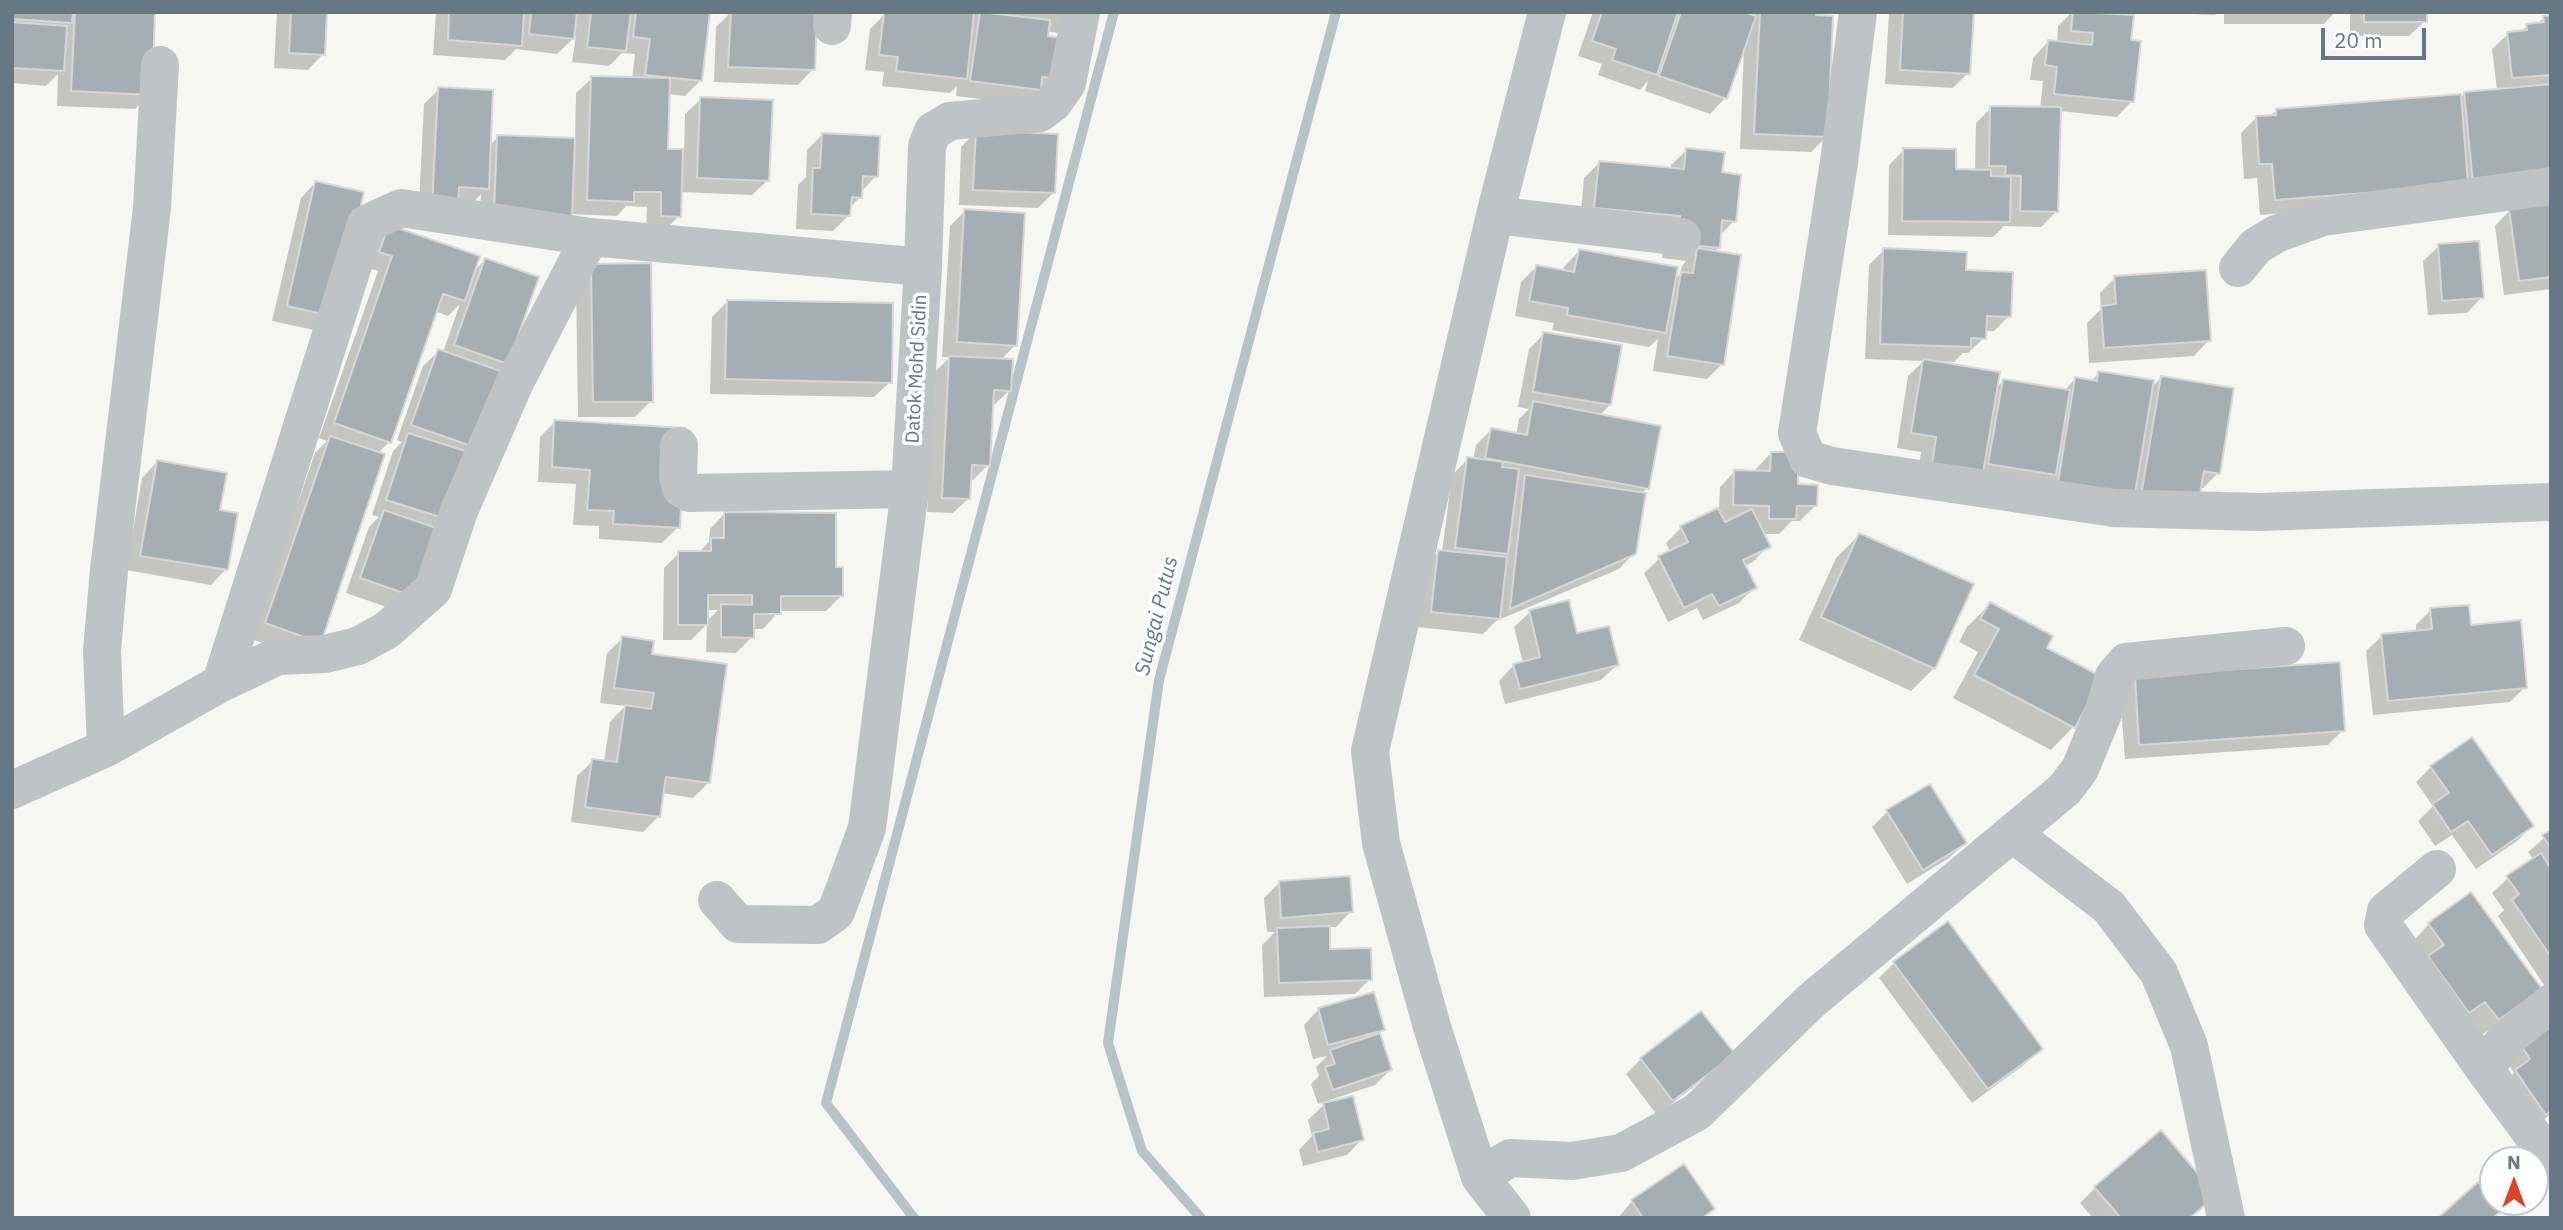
<!DOCTYPE html>
<style>
body{margin:0}
#map{position:relative;width:2563px;height:1230px;overflow:hidden;background:#f6f6f2;font-family:"IBM Plex Sans",sans-serif}
canvas{display:block}
.frame{position:absolute;inset:0;border:14px solid #657883;pointer-events:none}
.north{position:absolute;left:2479px;top:1146px;width:70px;height:70px;box-sizing:border-box;background:#fff;border:2px solid #c1c9cd;border-radius:50%;rotate:0deg;font-size:19px;font-weight:700;line-height:28px;text-align:center;color:#657883}
.north::after{content:'';display:block;margin:auto;width:24px;height:32px;background:#e14227;clip-path:polygon(50% 0,100% 100%,50% 72%,0 100%)}
.scale{position:absolute;left:2321px;top:28px;width:105px;height:32px;box-sizing:border-box;border:4px solid #657883;border-top:0;padding-left:9px;font-size:21px;line-height:24px;white-space:nowrap;color:#657883;-webkit-text-stroke:5px #fff;paint-order:stroke}
</style>
<div id="map">
<canvas width="2563" height="1230"></canvas>
<div class="frame"></div>
<div class="north">N</div>
<div class="scale">20 m</div>
</div>
<script>
const context = document.querySelector('canvas').getContext('2d');
context.lineJoin = 'round';
function fillPath(path, color) { context.fillStyle = color; context.fill(path, 'evenodd'); }
const toPath = rows => new Path2D(rows.map(r => 'M' + r).join(''));
function strokePath(path, color, width, dash) { context.strokeStyle = color; context.lineWidth = width; context.lineCap = dash ? 'butt' : 'round'; context.setLineDash(dash || []); context.stroke(path); }
function write(font, color, halo, rows, align = 'center') {
  context.font = font + ' "IBM Plex Sans",sans-serif'; context.lineWidth = 7; context.setLineDash([]); context.textBaseline = 'middle'; context.strokeStyle = halo; context.fillStyle = color; for (const [text, x, y, turn = 0] of rows) {
    context.save(); context.translate(x, y); context.rotate((+turn || 0) * Math.PI / 180); context.textAlign = isNaN(turn) ? turn : align; if (halo) context.strokeText(text, 0, 0); context.fillText(text, 0, 0); context.restore();
  }
}
fillPath(toPath([
 [12,12,154,12,150,94,135,109,57,106,58,74,46,86,12,83],
 [277,12,325,12,323,54,308,70,274,68],
 [436,12,708,12,701,80,685,96,668,94,667,151,684,151,685,114,701,99,768,180,752,195,680,192,679,216,664,231,646,231,647,207,626,206,617,216,570,214,479,228,481,194,472,203,418,223,424,104,439,89,489,146,498,137,575,140,576,93,592,78,632,79,635,54,622,53,609,66,572,62,576,36,557,54,516,49,505,60,433,55],
 [731,12,806,12,803,15,813,69,798,85,714,82,716,27],
 [890,12,987,14,1073,12,1072,17,1057,33,1047,31,1046,37,1060,79,1024,104,956,96,957,86,950,93,882,86,884,72,865,70,870,29,885,14],
 [1593,12,1739,12,1746,15,1746,12,1815,12,1826,137,1811,152,1740,149,1744,47,1725,98,1710,114,1645,91,1648,81,1640,90,1598,75,1602,64,1578,56],
 [1889,12,1972,12,1968,73,1953,88,1885,84],
 [2072,12,2132,17,2129,42,2132,101,2117,117,2059,111,2057,211,2041,227,2004,226,1993,237,1888,235,1889,165,1904,150,1954,171,1975,171,1976,123,1991,108,2040,109,2043,81,2030,80,2033,58,2048,42,2057,43,2058,26],
 [2141,12,2217,12,2215,15],
 [2224,12,2335,12,2324,24,2224,24],
 [2350,12,2425,12,2425,21,2409,36,2350,36],
 [2544,17,2551,17,2551,189,2451,200,2260,215,2257,178,2244,179,2241,133,2256,118,2270,117,2276,110,2459,99,2465,93,2497,90,2492,49,2508,34,2520,33,2527,26,2537,25],
 [977,131,1053,193,1038,208,959,205,961,147],
 [822,135,876,176,861,192,860,197,849,209,849,215,833,231,796,229,798,185,806,177,807,150],
 [1687,150,1721,174,1734,221,1719,236,1718,248,1713,253,1722,364,1707,379,1653,371,1658,339,1649,347,1552,330,1554,323,1515,316,1521,282,1536,267,1563,271,1564,267,1579,251,1674,281,1680,274,1682,266,1686,261,1662,258,1665,231,1580,223,1584,178,1600,162,1671,169,1671,165],
 [316,182,319,331,272,321,301,198],
 [2551,205,2551,289,2504,295,2495,226,2510,210],
 [965,211,1015,345,1001,360,1010,390,994,405,991,405,988,465,973,480,969,480,969,498,953,513,927,512,934,373,950,357,942,357,950,226],
 [389,227,473,272,485,260,507,363,498,372,404,613,346,593,369,527,379,517,372,515,393,451,402,442,397,440,423,366,439,351,443,352,460,304,448,316,435,311,389,442,377,454,304,657,251,639,315,453,327,441,319,438,378,271,365,267,374,242],
 [2439,246,2482,297,2467,313,2428,315,2423,261],
 [1884,250,1964,272,2009,316,1994,331,1984,331,1984,338,1968,353,1963,353,1954,362,1938,361,1938,363,1995,389,2003,381,2064,391,2075,379,2090,382,2099,373,2151,388,2161,378,2218,473,2203,488,2199,488,2181,520,1917,480,1921,452,1897,448,1908,376,1924,361,1865,359,1869,265],
 [592,266,651,401,635,417,578,417,576,281],
 [2115,278,2209,340,2194,356,2089,363,2087,323,2101,309,2100,293],
 [727,302,890,382,874,397,710,394,712,317],
 [1544,334,1610,405,1599,416,1647,488,1641,494,1634,553,1619,569,1496,621,1483,634,1417,627,1423,567,1438,552,1442,552,1452,475,1468,459,1473,460,1476,445,1491,430,1516,435,1519,419,1529,409,1518,407,1529,349],
 [555,422,678,527,662,543,599,539,599,526,573,525,576,484,538,482,540,437],
 [1771,453,1796,486,1815,506,1800,521,1792,521,1779,534,1762,534,1768,546,1753,562,1744,566,1754,588,1739,603,1703,620,1697,608,1668,622,1644,573,1660,558,1670,552,1666,543,1681,528,1719,510,1720,487,1735,471,1756,472,1756,469],
 [157,462,218,511,226,569,211,585,126,570,142,478],
 [725,513,834,569,841,596,826,611,779,611,763,629,752,629,752,637,736,653,706,652,707,624,691,640,663,640,664,568,679,553,698,553,709,542,710,529],
 [706,610,718,610,706,622],
 [1859,535,1934,668,1911,691,1799,640,1836,558],
 [1990,604,2044,649,2100,678,2073,727,2051,750,1953,698,1978,652,1959,642,1967,627],
 [2431,610,2525,687,2510,702,2373,715,2366,651,2382,636,2416,632,2416,625],
 [1530,612,1576,635,1617,665,1601,680,1505,704,1499,681,1514,665,1523,663,1514,627],
 [623,638,650,655,708,783,693,798,662,793,659,816,643,832,571,822,577,776,593,761,604,762,610,722,625,706,600,703,607,653],
 [2135,678,2343,730,2328,745,2125,759,2120,693],
 [2431,767,2532,826,2517,841,2476,869,2452,835,2435,846,2418,821,2433,806,2416,782],
 [1887,812,1965,843,1949,858,1907,884,1872,827],
 [2551,832,2551,985,2546,988,2498,916,2504,910,2492,893,2508,878,2534,860,2528,852],
 [1279,883,1351,911,1336,927,1328,927,1328,951,1370,979,1355,994,1264,997,1262,945,1275,932,1267,932,1264,898],
 [2470,894,2524,1004,2483,1034,2414,940,2429,924],
 [1894,963,2040,1049,2025,1064,1972,1103,1879,978],
 [1319,1009,1383,1029,1378,1034,1390,1070,1375,1085,1318,1104,1311,1084,1319,1076,1316,1067,1327,1056,1313,1059,1304,1025],
 [1701,1013,1717,1069,1657,1115,1626,1074,1641,1059],
 [2551,1029,2551,1114,2530,1129,2501,1086,2514,1073,2508,1063,2523,1048],
 [1326,1103,1362,1139,1347,1155,1303,1166,1299,1150,1312,1136,1308,1120],
 [2095,1188,2214,1195,2190,1218,2093,1218,2080,1203],
 [1632,1201,1713,1208,1703,1218,1618,1218]
]), '#0003');
strokePath(toPath([
 [914,1218,826,1103,1114,12],
 [1201,1218,1142,1151,1108,1043,1159,680,1336,12]
]), '#b6c4c7', 10);
const building = toPath([
 [12,12,73,12,72,23,12,19,12,12],
 [75,12,155,12,152,95,71,91,75,12],
 [291,12,327,12,325,55,289,53,291,12],
 [449,12,524,12,522,46,448,40,449,12],
 [531,12,577,12,574,39,529,34,531,12],
 [591,12,631,12,626,51,587,47,591,12],
 [636,12,710,12,702,81,645,75,650,39,633,37,636,12],
 [731,12,817,13,815,70,728,67,731,12],
 [884,12,974,12,967,79,896,71,898,57,879,55,884,12],
 [980,12,1050,20,1048,36,1067,39,1061,79,1042,77,1041,90,970,81,980,12],
 [1602,12,1678,12,1657,75,1612,60,1616,49,1592,41,1602,12],
 [1681,12,1744,12,1756,16,1727,99,1659,76,1681,12],
 [1760,12,1817,12,1816,15,1833,16,1828,137,1754,134,1760,12],
 [1903,12,1974,12,1970,74,1900,70,1903,12],
 [2073,12,2134,15,2131,40,2141,41,2134,102,2054,94,2057,67,2045,65,2048,40,2092,45,2093,33,2071,31,2073,12],
 [2364,12,2427,12,2427,22,2364,22,2364,12],
 [2551,15,2551,75,2512,78,2507,32,2527,30,2526,24,2544,22,2543,16,2551,15],
 [12,22,67,26,64,71,12,68,12,22],
 [591,76,670,78,668,149,683,149,681,217,661,216,661,192,634,192,634,202,587,200,591,76],
 [2551,84,2551,175,2473,183,2464,92,2551,84],
 [438,87,493,90,489,189,459,187,458,209,432,208,438,87],
 [2461,94,2468,185,2275,200,2272,164,2259,164,2256,116,2276,115,2276,109,2461,94],
 [700,97,773,100,769,181,697,178,700,97],
 [1990,106,2061,107,2058,212,2020,211,2021,176,2005,175,2006,166,1989,166,1990,106],
 [976,130,1058,134,1055,193,973,190,976,130],
 [822,133,880,136,878,177,863,176,862,198,852,197,850,216,811,214,813,168,820,168,822,133],
 [497,135,575,138,572,217,494,213,497,135],
 [1686,148,1725,152,1722,172,1741,175,1736,222,1722,220,1720,248,1677,244,1680,216,1594,208,1599,161,1684,169,1686,148],
 [1903,148,1956,149,1956,169,1991,170,1991,176,2011,177,2010,222,1902,221,1903,148],
 [315,181,364,192,336,317,287,306,315,181],
 [2551,203,2551,277,2519,281,2509,209,2551,203],
 [964,209,1025,213,1017,346,957,342,964,209],
 [389,225,480,256,465,301,443,294,391,443,334,423,392,256,379,252,389,225],
 [2479,241,2484,298,2442,301,2438,244,2479,241],
 [1697,248,1741,255,1724,365,1667,356,1681,272,1693,273,1697,248],
 [1883,248,1967,252,1966,270,2013,272,2011,317,1987,316,1986,339,1971,338,1971,347,1880,344,1883,248],
 [1579,249,1678,267,1666,333,1567,315,1568,308,1529,301,1536,265,1574,272,1579,249],
 [485,258,539,277,508,364,454,345,485,258],
 [651,263,653,402,593,402,591,264,651,263],
 [2206,270,2211,341,2104,348,2101,306,2116,304,2114,276,2206,270],
 [727,300,893,303,892,383,725,379,727,300],
 [1543,332,1622,345,1611,405,1533,392,1543,332],
 [438,349,506,373,480,449,411,425,438,349],
 [949,356,1013,359,1011,391,994,390,990,466,972,465,970,499,942,498,949,356],
 [1923,359,2000,372,1983,473,1932,465,1936,437,1911,433,1923,359],
 [2098,371,2154,380,2135,494,2058,482,2075,377,2097,381,2098,371],
 [2161,376,2234,388,2220,474,2204,471,2198,505,2141,496,2161,376],
 [2003,379,2070,390,2056,475,1988,464,2003,379],
 [1533,401,1661,426,1649,489,1485,458,1491,428,1527,435,1533,401],
 [554,420,685,428,680,528,613,524,614,511,587,510,590,470,552,467,554,420],
 [408,433,475,454,453,521,386,500,408,433],
 [330,436,385,454,321,643,265,623,330,436],
 [1771,452,1798,452,1798,484,1818,485,1817,506,1797,506,1796,519,1769,519,1769,506,1733,505,1734,470,1770,471,1771,452],
 [1467,457,1503,462,1502,467,1519,469,1508,554,1455,548,1467,457],
 [157,460,227,473,220,510,238,513,228,570,140,556,157,460],
 [1525,475,1646,493,1636,554,1510,609,1525,475],
 [1718,508,1725,522,1752,509,1771,547,1743,560,1757,588,1719,606,1712,594,1684,608,1658,556,1688,542,1680,526,1718,508],
 [384,510,445,531,421,599,360,578,384,510],
 [724,512,836,513,836,567,843,567,843,596,781,596,781,614,754,614,754,638,721,637,721,604,752,605,752,595,708,595,708,625,678,625,678,551,711,551,711,538,724,538,724,512],
 [1859,533,1974,584,1935,669,1821,617,1859,533],
 [1438,550,1507,557,1500,619,1431,612,1438,550],
 [1569,600,1577,633,1609,626,1619,665,1520,689,1513,664,1540,657,1529,610,1569,600],
 [1990,602,2053,636,2047,648,2102,677,2075,728,1974,675,1999,629,1980,619,1990,602],
 [2469,605,2471,625,2521,620,2527,688,2388,701,2381,634,2432,629,2430,608,2469,605],
 [622,636,654,641,652,654,727,664,710,783,666,777,660,817,585,807,592,759,617,762,625,705,651,709,654,693,614,688,622,636],
 [2340,662,2345,731,2139,745,2135,676,2340,662],
 [2472,737,2534,826,2492,855,2468,821,2451,832,2432,804,2449,793,2430,766,2472,737],
 [1930,784,1967,843,1923,870,1886,810,1930,784],
 [2551,830,2551,848,2542,835,2551,830],
 [2541,853,2551,869,2551,957,2512,900,2519,894,2506,876,2541,853],
 [1350,876,1353,912,1281,918,1279,881,1350,876],
 [2471,892,2542,989,2499,1020,2485,1002,2469,1013,2428,956,2444,945,2428,923,2471,892],
 [1948,921,2043,1049,1988,1089,1893,962,1948,921],
 [1330,926,1330,949,1371,948,1372,980,1279,983,1277,928,1330,926],
 [1374,992,1385,1030,1328,1045,1318,1008,1374,992],
 [1701,1011,1735,1054,1673,1101,1640,1058,1701,1011],
 [2551,1027,2551,1111,2546,1115,2515,1070,2530,1059,2522,1047,2551,1027],
 [1380,1033,1392,1070,1333,1090,1325,1067,1335,1064,1330,1050,1380,1033],
 [1353,1096,1364,1140,1318,1152,1313,1133,1329,1129,1323,1103,1353,1096],
 [2161,1130,2216,1195,2190,1218,2121,1218,2094,1187,2161,1130],
 [1684,1164,1715,1209,1702,1218,1643,1218,1631,1200,1684,1164],
 [2478,1182,2493,1198,2493,1202,2496,1202,2503,1209,2493,1218,2438,1218,2478,1182]
]);
fillPath(building, '#a5afb3');
strokePath(building, '#d7d7d5', 2);
strokePath(toPath([
 [1858,12,1839,162,1797,433,1808,459,1832,466,2114,508,2259,512,2551,502],
 [832,26,833,12],
 [1495,215,1682,237],
 [2238,268,2256,246,2276,234,2323,217,2551,186],
 [679,446,678,476,681,488,689,493,910,489],
 [221,683,366,224,401,208,590,237,923,267],
 [106,748,102,651,109,570,152,208,160,65],
 [12,790,106,748,221,683,278,656,325,654,358,646,387,630,433,589,459,511,515,382,590,237],
 [2013,834,2109,907,2159,973,2189,1046,2226,1218],
 [2437,869,2386,911,2383,925,2485,1070],
 [717,900,738,924,818,925,836,912,867,828,910,489,923,267,927,146,933,131,950,121,1040,113,1053,103,1067,83,1081,12],
 [2551,1003,2503,1042,2485,1070,2551,1160],
 [1480,1177,1510,1158,1572,1161,1621,1153,1697,1112,1811,1001,2065,789,2080,769,2104,711,2114,676,2126,662,2286,646],
 [1512,1218,1480,1177,1432,1027,1381,843,1370,751,1495,215,1547,12]
]), '#bfc3c6', 38);
write('19px', '#657883', '#fff', [
 ["Datok Mohd Sidin",917,369,-87]
]);
write('italic 21px', '#617a80', '#fff', [
 ["Sungai Putus",1157,616,-76]
]);
</script>
